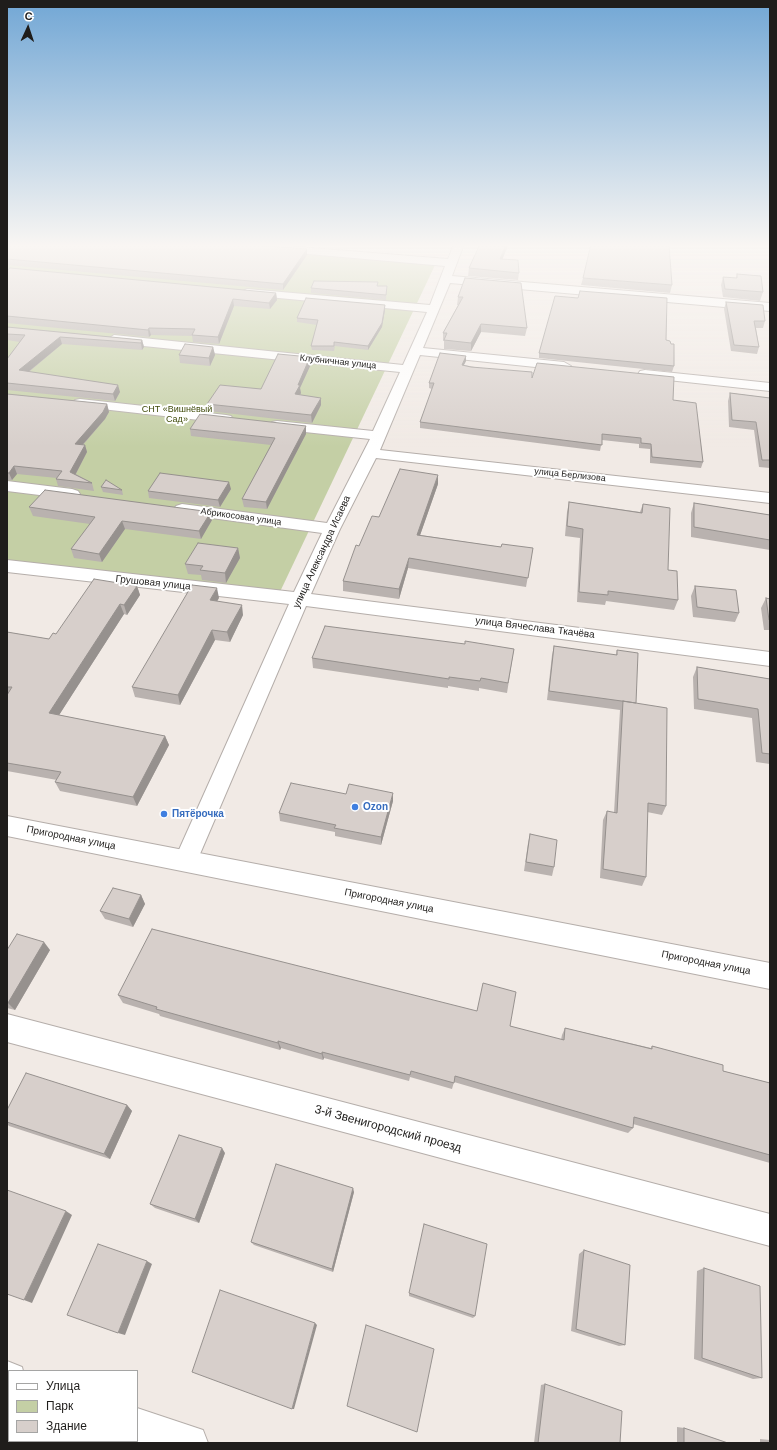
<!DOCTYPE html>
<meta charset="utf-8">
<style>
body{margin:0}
#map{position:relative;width:777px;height:1450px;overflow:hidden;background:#f1eae5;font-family:Helvetica,sans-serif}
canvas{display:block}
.frame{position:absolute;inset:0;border:8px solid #1f1d1b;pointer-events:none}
.legend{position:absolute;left:8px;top:1370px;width:130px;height:72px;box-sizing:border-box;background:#fff;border:1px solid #a5a5a4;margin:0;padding:5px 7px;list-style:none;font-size:12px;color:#1f1d1b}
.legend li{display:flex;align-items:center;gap:8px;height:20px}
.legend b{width:20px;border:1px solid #a5a5a4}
.north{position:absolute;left:8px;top:8px;width:40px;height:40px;-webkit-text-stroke:3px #fff;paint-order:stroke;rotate:3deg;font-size:11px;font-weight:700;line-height:16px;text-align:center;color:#1f1d1b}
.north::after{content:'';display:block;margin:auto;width:14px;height:18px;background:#1f1d1b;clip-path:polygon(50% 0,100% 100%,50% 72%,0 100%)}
</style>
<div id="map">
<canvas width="777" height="1450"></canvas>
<div class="frame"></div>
<ul class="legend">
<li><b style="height:5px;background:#fff"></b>Улица</li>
<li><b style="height:11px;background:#c4cfa5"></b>Парк</li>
<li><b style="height:11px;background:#d7cfcb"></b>Здание</li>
</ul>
<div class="north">С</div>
</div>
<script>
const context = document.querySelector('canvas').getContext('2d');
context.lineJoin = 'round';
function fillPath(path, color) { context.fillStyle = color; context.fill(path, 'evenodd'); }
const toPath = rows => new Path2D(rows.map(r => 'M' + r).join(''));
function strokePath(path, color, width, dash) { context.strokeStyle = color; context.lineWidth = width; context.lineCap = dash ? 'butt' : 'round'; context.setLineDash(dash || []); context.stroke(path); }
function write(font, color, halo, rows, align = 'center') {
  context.font = font + ' Helvetica,sans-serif'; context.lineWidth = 4; context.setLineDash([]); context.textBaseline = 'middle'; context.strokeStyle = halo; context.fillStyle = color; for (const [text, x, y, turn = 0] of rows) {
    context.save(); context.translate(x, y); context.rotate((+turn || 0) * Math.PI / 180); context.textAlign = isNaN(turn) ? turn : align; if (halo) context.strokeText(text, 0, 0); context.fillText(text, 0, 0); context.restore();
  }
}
fillPath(toPath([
 [7,244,229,244,437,261,278,596,7,566]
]), '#c4cfa5');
const minor = toPath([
 [224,244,261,244,448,259,454,244,464,244,452,276,770,303,770,311,450,283,423,348,564,362,571,366,564,370,420,355,380,450,770,493,770,503,376,458,340,529,311,594,770,652,770,666,306,606,194,868,186,871,178,868,174,861,289,604,7,572,7,560,294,592,322,533,182,514,176,512,174,509,176,506,182,504,327,523,370,439,277,429,272,428,270,425,272,422,277,421,373,431,400,372,114,343,108,339,114,335,403,365,427,312,247,295,241,292,247,289,430,305,445,266,229,247,224,244],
 [645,370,770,383,770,391,640,377,638,374,640,371,645,370],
 [80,399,226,415,231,416,233,419,231,422,226,423,75,406,73,403,75,400,80,399],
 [7,481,72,489,78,491,80,494,78,497,72,499,7,491,7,481],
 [7,1014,770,1214,770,1246,7,1042,7,1014],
 [7,1361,22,1367,23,1371,9,1371,9,1398,7,1397,7,1361],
 [137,1408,203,1430,208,1443,134,1443,129,1441,137,1441,137,1408]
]);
const tertiary = toPath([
 [7,816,770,963,770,989,7,836,7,816]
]);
strokePath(minor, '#b5aeaa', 2);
strokePath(tertiary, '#b5aeaa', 2);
fillPath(minor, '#fff');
fillPath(tertiary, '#fff');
fillPath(toPath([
 [7,244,307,255,283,290,7,265],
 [480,244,509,244,502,259,519,273,518,280,468,276,469,268],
 [689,244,708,244,707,245],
 [7,271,276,293,277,300,270,309,234,306,219,344,193,342,192,336,151,335,149,337,7,323],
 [737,274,763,292,760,301,723,297,721,285,723,277,736,278],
 [465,278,527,328,525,336,481,332,471,351,444,349,444,341,443,341,443,333,458,305,457,305,458,297],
 [583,278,672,285,670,293,581,285],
 [378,286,387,286,386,300,311,293,311,288],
 [726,302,765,321,763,328,756,328,759,347,757,354,731,351,724,309],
 [385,310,382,327,368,350,335,346,334,351,312,350,311,346,317,325,297,322,297,318],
 [7,327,142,340,144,347,142,350,62,344,29,372,120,392,115,401,7,390,7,359,20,342,7,340],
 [666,340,674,366,672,372,539,358,539,353],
 [213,347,215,355,210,366,180,363,179,355],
 [310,357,311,364,300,388,301,393,300,395,321,398,321,405,312,423,208,411,207,404,261,389],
 [466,361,464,365,532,378,673,400,703,462,701,468,650,463,650,449,639,448,639,444,602,440,600,451,420,428,420,422,432,389,429,388,429,383],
 [730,393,770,398,770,468,759,467,754,430,729,427,728,401],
 [7,394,107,404,109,412,105,419,83,445,85,445,87,452,76,474,92,483,94,491,58,486,56,479,57,478,17,474,12,480,7,480],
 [306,426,306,434,267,509,244,507,242,499,271,445,191,436,190,429],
 [438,484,420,535,501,547,533,548,526,587,408,568,399,599,343,591,343,581,359,546,379,517],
 [101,487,122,490,123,495,103,492],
 [231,489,220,507,149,498,148,491],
 [569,502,640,512,643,504,668,570,678,600,674,610,606,601,605,605,577,602,580,538,565,536,567,512],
 [694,503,770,515,770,550,691,537,691,513],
 [29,507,212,520,201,539,125,529,102,562,74,558,71,549,90,524,33,516],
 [238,548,240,558,226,583,202,580,201,575,188,574,185,564],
 [137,586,140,595,127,615,124,614,59,715,165,736,169,745,137,806,60,791,55,782,57,780,7,771,7,632,49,639],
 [695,586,739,613,735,622,693,617,691,596],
 [219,598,217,601,243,615,230,642,215,640,180,705,135,697,132,687],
 [766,598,770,599,770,630,764,630,761,608],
 [465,644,514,649,507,693,479,688,479,691,448,686,448,688,313,668,312,658],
 [554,646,616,655,617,650,636,703,666,806,662,815,647,812,646,877,642,886,600,878,603,820,607,811,614,813,620,710,547,700,552,655],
 [697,667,770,679,770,764,756,762,752,718,694,709,693,677],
 [346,794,393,801,381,845,335,836,335,832,280,821,279,813],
 [530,834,554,867,552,876,524,871,528,843],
 [141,895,145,904,133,927,105,919,100,911],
 [7,950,50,950,15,1010,7,1008],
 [118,995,510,1026,561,1040,562,1035,565,1028,651,1048,652,1046,723,1071,770,1083,770,1163,633,1124,633,1128,628,1133,454,1082,452,1089,410,1077,409,1081,324,1058,323,1060,281,1048,280,1050,160,1016,159,1014,123,1003],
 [127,1105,132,1111,110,1159,9,1126,7,1124,7,1110],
 [225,1153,199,1223,155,1208,150,1204],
 [354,1192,333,1272,254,1245,251,1242],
 [584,1250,625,1345,619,1346,571,1331,579,1254],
 [704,1268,762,1378,753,1379,694,1359,697,1271],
 [409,1293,475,1316,473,1318,409,1296],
 [545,1384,620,1443,534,1443,541,1385],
 [677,1427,684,1428,728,1443,677,1443],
 [760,1439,770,1440,770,1443,760,1443]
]), '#b9b2af');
fillPath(toPath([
 [506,244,509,244,499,267,500,259],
 [307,249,307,255,283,290,283,284],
 [276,293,277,300,270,309,269,303],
 [233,299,234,306,219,344,218,337],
 [385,305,385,310,382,327,368,350,368,346],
 [481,324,481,332,471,351,471,343],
 [149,328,151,335,149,337,148,330],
 [60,337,62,344,22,377,19,370],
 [142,340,144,347,142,350,141,343],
 [213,347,215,355,210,366,209,358],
 [466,356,466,361,461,370,462,365],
 [310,357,311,364,300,388,301,393,296,402,295,394,298,385],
 [118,385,120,392,115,401,113,394],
 [321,398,321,405,312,423,311,415],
 [107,404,109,412,105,419,77,451,75,444],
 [306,426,306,434,267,509,266,502],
 [85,445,87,452,73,479,70,472],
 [14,466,17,474,12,480,9,473],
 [438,475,438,484,417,544,417,535],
 [229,482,231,489,220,507,218,500],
 [211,512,212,520,201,539,199,531],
 [122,521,125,529,102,562,99,554],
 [238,548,240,558,226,583,225,573],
 [409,558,408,568,399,599,399,589],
 [137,586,140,595,127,615,124,605],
 [217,588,219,598,212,610,210,600],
 [120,604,124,614,54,723,49,713],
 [242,605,243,615,230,642,227,632],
 [212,630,215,640,180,705,178,695],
 [165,736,169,745,137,806,133,797],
 [393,793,393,801,381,845,381,837],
 [141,895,145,904,133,927,129,919],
 [44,942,50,950,15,1010,8,1003],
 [278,1041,281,1048,280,1050,278,1043],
 [322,1052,324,1058,323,1060,322,1054],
 [127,1105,132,1111,110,1159,104,1154],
 [222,1148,225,1153,199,1223,195,1219],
 [353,1188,354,1192,333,1272,332,1269],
 [66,1211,72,1215,32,1303,24,1300],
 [147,1261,152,1264,125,1335,118,1333],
 [315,1323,317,1325,294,1409,292,1409]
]), '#96918e');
const building = toPath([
 [7,244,241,244,307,249,283,284,7,259,7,244],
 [480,244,506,244,500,259,518,260,519,273,469,268,480,244],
 [591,244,669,244,672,285,583,278,591,244],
 [10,268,276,293,269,303,233,299,218,337,192,335,195,329,149,328,148,330,7,316,7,271,10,268],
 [737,274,761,276,763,292,725,289,723,277,737,278,737,274],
 [465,278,521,283,527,328,481,324,471,343,444,340,447,333,443,333,463,297,458,297,465,278],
 [314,281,378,282,377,286,387,286,386,295,311,288,314,281],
 [580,291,667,298,666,340,670,341,671,344,674,344,674,366,539,353,555,296,578,298,580,291],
 [306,298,385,305,382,323,368,346,334,342,334,346,311,346,318,320,297,318,306,298],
 [726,302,763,305,765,321,754,321,759,347,734,345,726,302],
 [7,327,142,340,141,343,60,337,19,370,118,385,113,394,7,383,7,359,25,335,7,334,7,327],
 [185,344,213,347,209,358,179,355,185,344],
 [440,353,466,356,462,365,471,367,532,372,532,378,537,363,674,377,673,400,696,403,703,462,652,457,651,444,641,443,641,438,602,434,602,445,420,422,434,383,429,383,440,353],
 [278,354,310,357,298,385,300,385,295,394,321,398,311,415,207,404,220,385,261,389,278,354],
 [730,393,770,398,770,460,762,460,756,422,732,420,730,393],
 [7,394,107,404,103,412,75,444,85,445,70,472,92,483,56,479,62,471,14,466,9,473,7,473,7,394],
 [200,414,306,426,266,502,242,499,275,438,190,429,200,414],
 [400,469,438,475,417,535,501,547,502,544,533,548,528,578,409,558,399,589,343,581,356,545,359,546,372,516,379,517,400,469],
 [160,473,229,482,218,500,148,491,160,473],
 [106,480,122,490,101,487,106,480],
 [45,490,211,512,199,531,122,521,99,554,71,549,95,517,29,507,45,490],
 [569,502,642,513,643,504,670,508,668,570,677,571,678,600,608,591,608,595,579,592,583,529,567,526,569,502],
 [694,503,770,515,770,540,694,527,694,503],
 [198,543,238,548,225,573,200,570,203,566,185,564,198,543],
 [94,579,137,586,124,605,120,604,49,713,165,736,133,797,55,782,61,772,7,763,7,695,12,687,7,687,7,632,49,639,53,633,56,634,94,579],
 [192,585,217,588,210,600,242,605,227,632,212,630,178,695,132,687,192,585],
 [695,586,736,590,739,613,697,607,695,586],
 [766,598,770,599,770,620,769,620,766,598],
 [325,626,465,644,465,641,514,649,508,683,481,678,480,681,449,677,449,679,312,658,325,626],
 [554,646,617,655,617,650,638,653,636,703,549,691,554,646],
 [697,667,770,679,770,754,762,753,758,709,698,699,697,667],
 [623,701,667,708,666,806,648,803,646,877,603,869,607,811,617,813,623,701],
 [291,783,346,794,349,784,393,793,381,837,334,828,336,825,279,813,291,783],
 [530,834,557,840,554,867,526,862,530,834],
 [113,888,141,895,129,919,100,911,113,888],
 [152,929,477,1011,483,983,516,992,510,1026,564,1040,565,1028,652,1049,652,1046,723,1065,723,1071,770,1083,770,1155,634,1117,633,1128,455,1076,454,1083,411,1071,410,1075,322,1052,322,1054,278,1041,278,1043,156,1009,157,1007,118,995,152,929],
 [17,934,44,942,8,1003,7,1002,7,950,17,934],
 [26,1073,127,1105,104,1154,7,1122,7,1110,26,1073],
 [179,1135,222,1148,195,1219,150,1204,179,1135],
 [276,1164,353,1188,332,1269,251,1242,276,1164],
 [7,1190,66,1211,24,1300,7,1294,7,1190],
 [424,1224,487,1244,475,1316,409,1293,424,1224],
 [98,1244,147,1261,118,1333,67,1315,98,1244],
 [584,1250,630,1265,625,1345,576,1329,584,1250],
 [704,1268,760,1286,762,1378,702,1358,704,1268],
 [220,1290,315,1323,292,1409,192,1372,220,1290],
 [366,1325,434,1349,417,1432,347,1406,366,1325],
 [545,1384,622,1411,620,1443,538,1443,545,1384],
 [684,1428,728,1443,684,1443,684,1428]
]);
fillPath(building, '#d7cfcb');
strokePath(building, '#96918e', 1);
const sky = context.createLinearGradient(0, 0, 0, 447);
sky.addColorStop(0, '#72a7d5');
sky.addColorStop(0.55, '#f9f6f3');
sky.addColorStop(1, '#f9f6f300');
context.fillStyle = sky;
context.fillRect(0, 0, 777, 447);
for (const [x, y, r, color] of [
 [355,807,4,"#3f7fe0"],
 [164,814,4,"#3f7fe0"]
]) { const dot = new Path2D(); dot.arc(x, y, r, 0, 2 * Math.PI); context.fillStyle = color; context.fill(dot); strokePath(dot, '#fff', 1.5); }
write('9px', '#1f1d1b', '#fff', [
 ["Клубничная улица",338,362,6],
 ["улица Берлизова",570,475,6],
 ["Абрикосовая улица",241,517,8]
]);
write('9px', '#414c0c', '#fff', [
 ["СНТ «Вишнёвый",177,410],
 ["Cад»",177,420]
]);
write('10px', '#1f1d1b', '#fff', [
 ["улица Александра Исаева",322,552,-65],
 ["Грушовая улица",153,583,6],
 ["улица Вячеслава Ткачёва",535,628,7],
 ["Пригородная улица",71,838,11],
 ["Пригородная улица",389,901,11],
 ["Пригородная улица",706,963,11]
]);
write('bold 10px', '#366cbe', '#fff', [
 ["Ozon",363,807],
 ["Пятёрочка",172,814]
], 'left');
write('12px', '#1f1d1b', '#fff', [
 ["3-й Звенигородский проезд",388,1129,15]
]);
</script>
